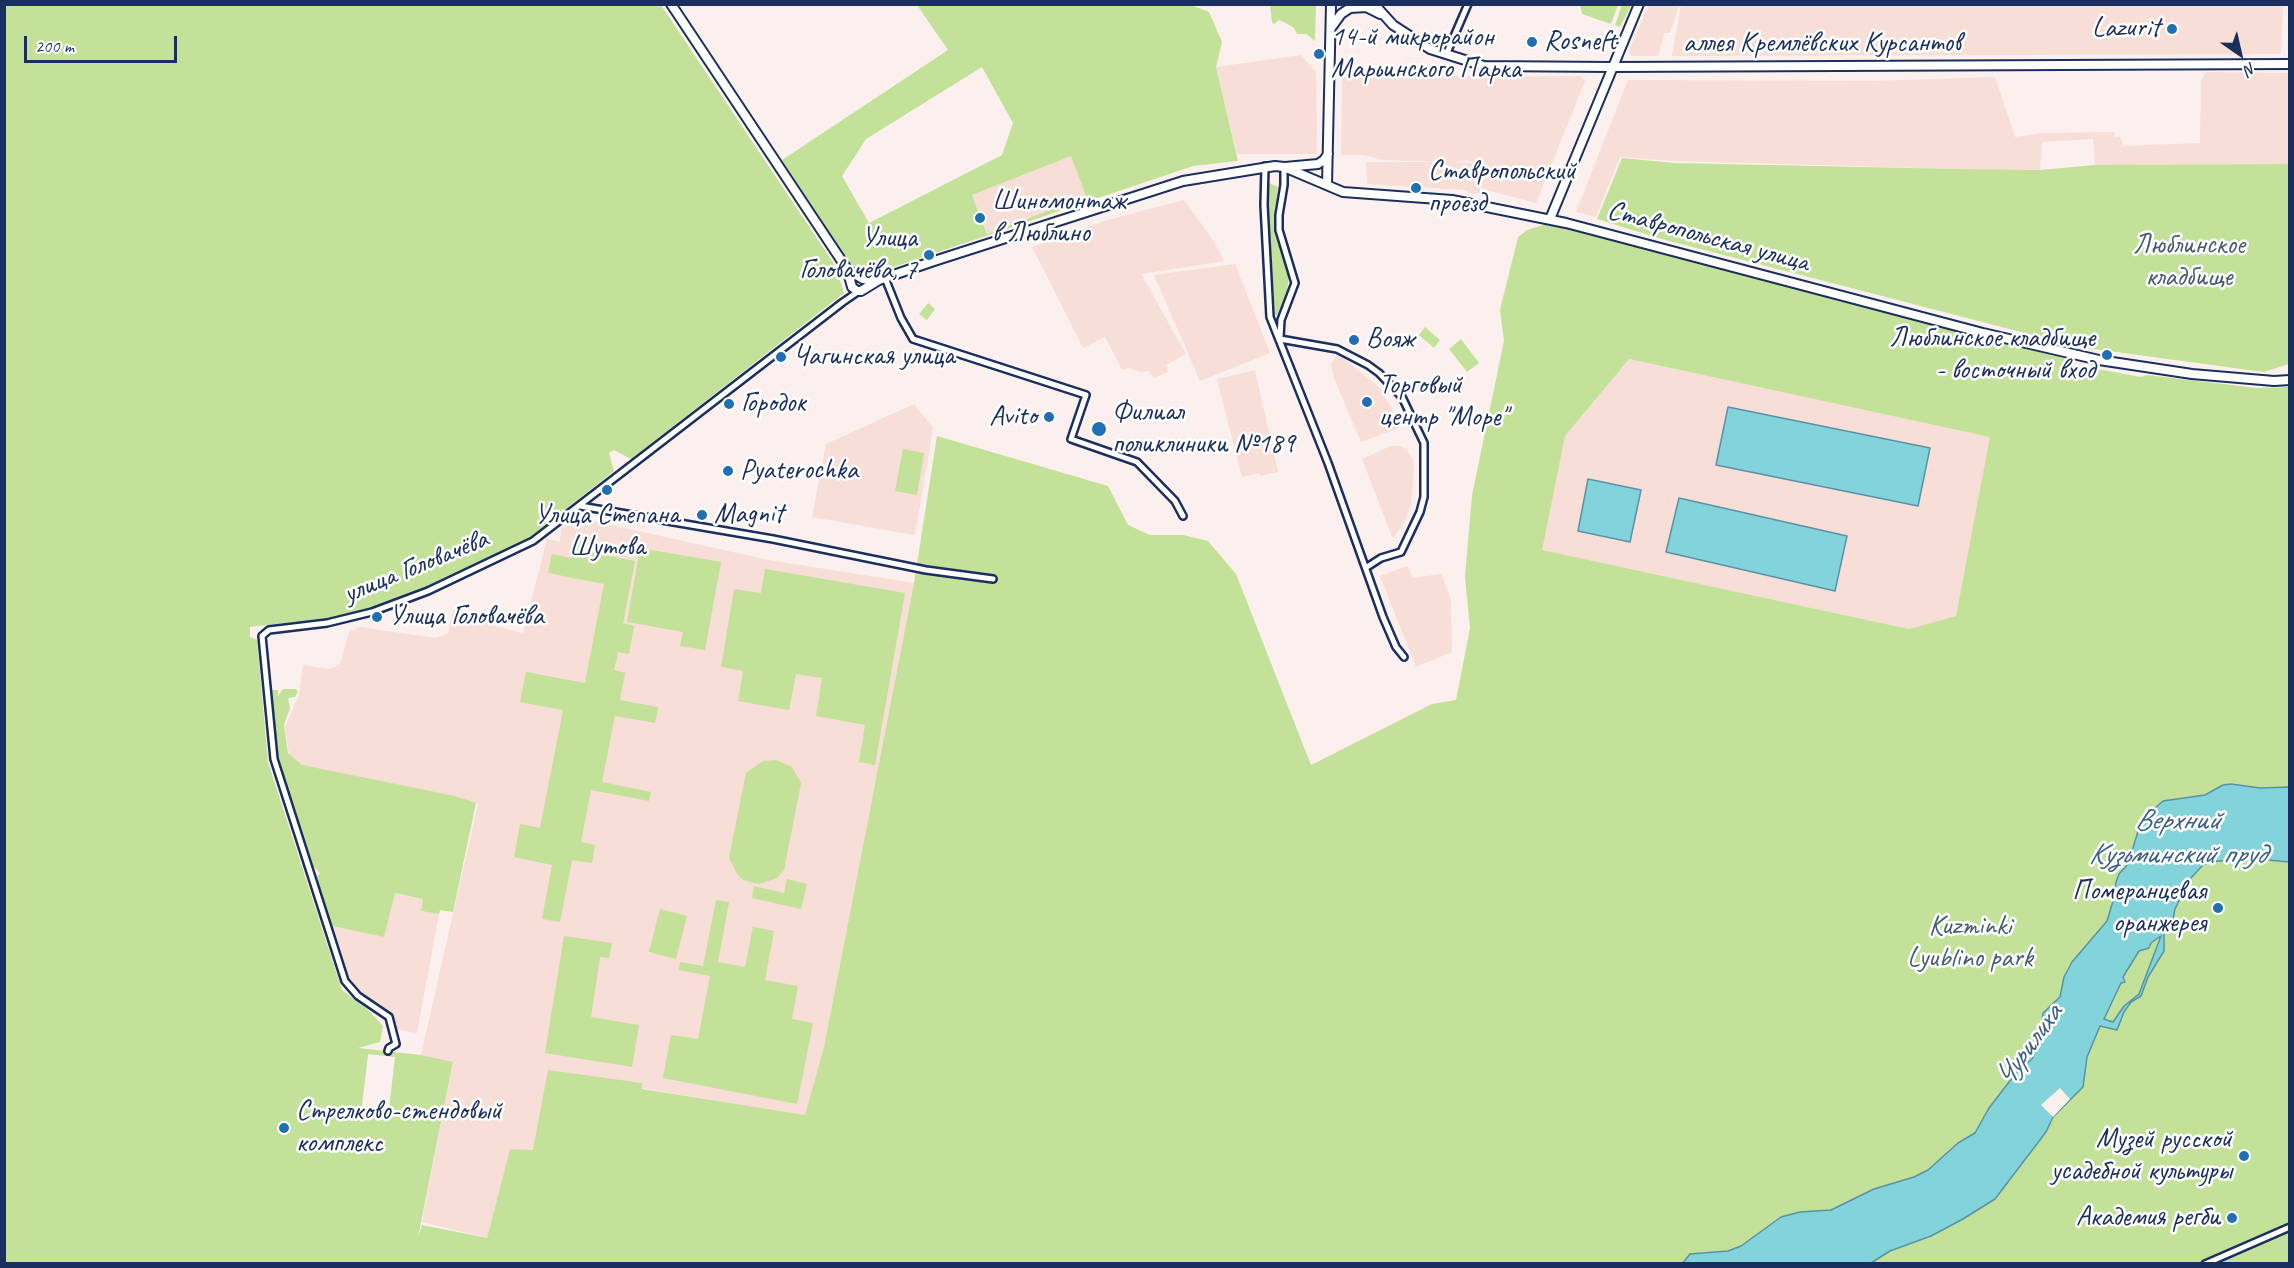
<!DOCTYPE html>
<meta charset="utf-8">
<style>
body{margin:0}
#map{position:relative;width:2294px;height:1268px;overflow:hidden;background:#fbf0ed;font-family:Caveat,sans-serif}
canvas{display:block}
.frame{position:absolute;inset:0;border:6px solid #1b2f5e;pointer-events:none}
.north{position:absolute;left:2210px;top:24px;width:60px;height:60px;-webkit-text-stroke:4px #fff;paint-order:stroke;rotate:146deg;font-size:16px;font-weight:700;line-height:24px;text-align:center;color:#1b2f5e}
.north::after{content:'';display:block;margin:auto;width:21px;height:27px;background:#1b2f5e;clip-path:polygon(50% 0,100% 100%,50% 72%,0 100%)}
.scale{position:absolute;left:24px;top:36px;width:153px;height:27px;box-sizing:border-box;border:3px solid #1b2f5e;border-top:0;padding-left:8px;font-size:18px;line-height:21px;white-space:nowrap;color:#1b2f5e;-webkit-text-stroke:4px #fff;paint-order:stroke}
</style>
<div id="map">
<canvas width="2294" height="1268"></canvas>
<div class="frame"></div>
<div class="north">N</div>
<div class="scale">200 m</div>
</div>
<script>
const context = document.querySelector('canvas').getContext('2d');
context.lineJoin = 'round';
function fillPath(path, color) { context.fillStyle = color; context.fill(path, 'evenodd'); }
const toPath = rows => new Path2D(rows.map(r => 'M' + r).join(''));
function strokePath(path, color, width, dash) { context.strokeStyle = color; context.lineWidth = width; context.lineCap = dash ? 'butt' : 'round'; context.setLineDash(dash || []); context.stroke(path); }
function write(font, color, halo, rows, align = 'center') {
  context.font = font + ' Caveat,sans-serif'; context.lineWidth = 5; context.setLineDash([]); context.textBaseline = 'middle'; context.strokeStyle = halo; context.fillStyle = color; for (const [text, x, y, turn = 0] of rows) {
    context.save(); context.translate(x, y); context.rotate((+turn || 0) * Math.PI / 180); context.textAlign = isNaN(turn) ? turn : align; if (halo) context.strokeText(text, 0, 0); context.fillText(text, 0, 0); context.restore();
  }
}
fillPath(toPath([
 [1649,5,1679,5,1670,33,1664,33,1658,56,1631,56,1629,50],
 [1681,5,2283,5,2281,54,1672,56],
 [1301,55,1316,72,1317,154,1237,154,1216,67],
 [1342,72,1491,77,1581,76,1585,81,1536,203,1482,189,1481,172,1476,163,1467,160,1455,162,1474,163,1480,174,1480,194,1468,193,1466,190,1367,184,1366,162,1444,162,1384,160,1362,155,1341,155],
 [2206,72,2289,73,2289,164,2095,165,2093,139,2042,142,2040,170,1957,169,1675,161,1620,157,1596,217,1576,212,1628,80,1872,81,1995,77,2015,137,2041,133,2115,132,2114,137,2121,137,2123,146,2200,143,2201,81],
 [1071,156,1086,195,988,234,972,195],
 [1184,200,1213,240,1224,261,1141,274,1186,354,1166,365,1168,372,1154,378,1149,371,1140,372,1128,368,1122,370,1105,337,1083,348,1032,247,1104,221],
 [1235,264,1270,353,1200,381,1154,275],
 [1336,355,1344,359,1379,387,1393,411,1399,428,1361,442,1334,378,1331,365],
 [1628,359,1991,437,1956,616,1909,629,1541,550,1565,436],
 [1255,370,1278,472,1260,476,1259,473,1242,477,1217,379],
 [914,404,933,428,915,535,812,517,826,444],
 [1391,446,1399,446,1406,449,1413,460,1414,468,1411,505,1405,521,1393,539,1362,459],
 [579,518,769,560,914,583,824,1047,805,1116,641,1088,642,1083,631,1081,533,1151,510,1149,487,1238,422,1222,453,1063,421,1055,478,804,297,769,289,754,285,727,299,695,303,665,329,669,340,665,349,632,360,627,436,638,448,633,453,609,498,618,497,627,523,633,547,539,560,542,561,528],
 [1407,566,1413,578,1441,574,1451,599,1452,652,1416,667,1380,576],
 [394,893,423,899,421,911,439,914,417,1033,395,1029,394,1020,388,1012,363,997,347,981,332,926,384,937]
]), '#f7ded7');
fillPath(toPath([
 [1188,4,1209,12,1222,42,1216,67,1238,161,1193,166,873,274,849,263,782,160,948,50,917,5],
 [982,67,1013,123,1002,155,869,223,842,176,866,139],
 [1071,156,1086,196,987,234,972,195],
 [5,5,661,5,836,267,844,293,631,459,614,450,609,453,614,471,530,537,425,587,371,608,326,618,250,627,250,637,257,640,268,762,342,990,368,1010,383,1026,380,1042,358,1048,421,1055,453,1062,418,1237,422,1225,487,1238,510,1149,533,1150,548,1070,642,1083,642,1089,805,1115,824,1047,914,583,937,436,1108,486,1128,525,1150,535,1183,535,1208,541,1236,574,1311,765,1432,704,1456,700,1470,628,1465,577,1472,495,1504,341,1500,310,1518,237,1527,230,1550,223,2066,359,2070,364,2141,377,2147,375,2257,388,2289,387,2289,1263,5,1264],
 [1629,359,1990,437,1956,616,1909,629,1542,550,1565,436],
 [368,1054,395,1057,389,1109,362,1106],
 [1270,5,1316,5,1315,41,1306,34,1297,34,1294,28,1282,21,1279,20,1274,24,1272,22],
 [1580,5,1580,4,1618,5,1611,24,1582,14],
 [1622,5,1631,5,1620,27,1615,25],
 [1622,158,1675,163,1957,169,2040,170,2095,165,2289,164,2289,364,2264,372,2079,347,1658,238,1597,219],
 [1267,182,1278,187,1274,215,1275,235,1289,277,1287,291,1277,315,1275,315],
 [928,303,935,309,927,320,919,314],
 [1425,327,1440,340,1434,348,1419,335],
 [1461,339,1479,363,1467,372,1449,349],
 [903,449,924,453,917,495,895,491],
 [575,535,585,537,583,551,635,561,623,623,634,626,629,654,618,652,614,670,625,673,620,700,658,707,655,723,615,716,602,782,651,792,649,801,591,790,581,842,595,845,592,863,572,860,560,922,542,919,552,865,514,857,520,824,540,828,563,710,520,702,526,672,585,683,604,584,548,573,552,554,571,558],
 [640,548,721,562,705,650,680,646,683,632,627,622],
 [765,569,905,593,875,765,859,762,865,725,816,716,822,678,796,674,789,710,738,701,743,671,721,667,734,589,761,593],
 [283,689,296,689,298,692,295,697,288,698,290,708,284,725,288,753,302,765,455,796,476,803,453,912,440,910,439,914,421,911,423,899,395,893,384,937,332,926,328,920,317,877,320,873,314,867,276,758,270,690,278,690,278,696],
 [776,760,792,767,801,783,784,870,777,878,759,884,743,880,737,874,729,858,746,773,763,761],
 [787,879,807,884,801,909,752,898,754,886,784,893],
 [716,900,729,902,718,962,745,967,753,927,774,931,765,980,798,986,792,1019,813,1023,797,1104,663,1078,671,1035,698,1039,710,976,679,970,680,962,703,966],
 [660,909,687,916,676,959,649,952],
 [564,936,612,943,609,958,600,957,591,1017,639,1025,632,1067,545,1053]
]), '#c3e198');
const water = toPath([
 [1728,407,1930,448,1918,506,1716,465,1728,407],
 [1588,479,1641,490,1630,542,1578,531,1588,479],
 [1679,498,1847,536,1835,591,1666,552,1679,498],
 [2231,784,2260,788,2289,787,2289,862,2247,858,2211,862,2203,865,2190,879,2175,909,2173,919,2164,932,2164,951,2148,977,2141,996,2131,1002,2124,1012,2117,1030,2100,1026,2087,1057,2083,1087,2053,1117,2046,1132,1995,1199,1963,1219,1931,1236,1890,1251,1871,1263,1682,1264,1690,1254,1728,1251,1741,1246,1781,1217,1800,1212,1831,1210,1874,1189,1914,1177,1928,1170,1958,1143,1975,1133,1989,1108,2016,1073,2032,1059,2039,1044,2043,1013,2060,997,2064,977,2072,962,2107,921,2114,898,2116,882,2119,874,2128,864,2139,828,2145,817,2163,801,2205,795,2223,785,2231,784],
 [2161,936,2139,994,2124,1006,2113,1022,2104,1019,2121,983,2125,982,2123,977,2139,951,2149,948,2151,943,2161,936]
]);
fillPath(water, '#83d4da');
strokePath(water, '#5992a8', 1.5);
fillPath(toPath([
 [2060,1088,2070,1099,2053,1117,2041,1105]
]), '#fbf0ed');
const street = toPath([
 [1446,55,1468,4],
 [1265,166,1264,205,1270,317,1328,463,1383,617,1396,647,1404,657],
 [885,278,901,318,913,339,1086,395,1071,439,1137,462,1175,501,1183,516],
 [1280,337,1281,320,1295,283,1279,230,1279,215,1284,185,1284,167],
 [1280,339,1337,349,1368,365,1379,373,1402,397,1424,443,1424,497,1420,512,1401,552,1381,558,1367,567],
 [580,506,773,539,926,570,993,579],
 [388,1051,389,1048,396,1044,389,1017,358,996,345,981,274,759,262,636,269,630,327,623,372,612,428,591,533,541,843,302,859,291],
 [2205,1264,2290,1227]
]);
const secondary = toPath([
 [671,4,847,269,852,287,857,291,861,291,879,280,931,262,1183,181,1275,166,1284,167,1343,192,1452,200,1566,223,1983,333,2099,360,2192,374,2274,381,2290,380],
 [1374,4,1393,25,1430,49,1484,66,1611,67,2290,64],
 [1331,28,1341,14,1350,8,1366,7,1380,14],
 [1285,167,1318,164,1324,160,1328,154],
 [1327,185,1331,4],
 [1550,219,1639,4],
 [848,270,863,279,876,281]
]);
strokePath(street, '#1b2f5e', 10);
strokePath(secondary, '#1b2f5e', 12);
strokePath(street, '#fff', 5);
strokePath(secondary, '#fff', 8);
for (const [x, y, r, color] of [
 [2172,29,6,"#1f6fb2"],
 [1532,42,6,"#1f6fb2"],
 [1319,54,6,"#1f6fb2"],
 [1416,188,6,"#1f6fb2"],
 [980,218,6,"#1f6fb2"],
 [929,255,6,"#1f6fb2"],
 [1354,340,6,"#1f6fb2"],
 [2107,355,6,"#1f6fb2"],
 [781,357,6,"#1f6fb2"],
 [1367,402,6,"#1f6fb2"],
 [729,404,6,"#1f6fb2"],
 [1049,417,6,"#1f6fb2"],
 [1099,429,8,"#1f6fb2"],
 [728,471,6,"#1f6fb2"],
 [607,490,6,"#1f6fb2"],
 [702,515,6,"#1f6fb2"],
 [377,617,6,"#1f6fb2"],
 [2218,908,6,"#1f6fb2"],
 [284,1128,6,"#1f6fb2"],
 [2244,1156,6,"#1f6fb2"],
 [2232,1218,6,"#1f6fb2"]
]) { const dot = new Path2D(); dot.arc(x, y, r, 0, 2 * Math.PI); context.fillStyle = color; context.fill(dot); strokePath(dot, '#fff', 2); }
write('28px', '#1b2f5e', '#fff', [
 ["Lazurit",2160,29,"right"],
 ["14-й микрорайон",1331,38],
 ["Марьинского Парка",1331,70],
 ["Rosneft",1544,42],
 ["Ставропольский",1428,172],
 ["проезд",1428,204],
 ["Шиномонтаж",992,202],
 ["в Люблино",992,234],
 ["Улица",917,239,"right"],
 ["Головачёва, 7",917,271,"right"],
 ["Люблинское кладбище",2095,339,"right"],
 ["- восточный вход",2095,371,"right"],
 ["Вояж",1366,340],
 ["Чагинская улица",793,357],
 ["Торговый",1379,386],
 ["центр \"Море\"",1379,418],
 ["Городок",741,404],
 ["Филиал",1112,413],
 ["поликлиники №189",1112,445],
 ["Avito",1037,417,"right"],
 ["Pyaterochka",740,471],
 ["Magnit",714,515],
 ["Улица Степана",607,516,"center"],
 ["Шутова",607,548,"center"],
 ["Улица Головачёва",389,617],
 ["Померанцевая",2206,892,"right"],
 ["оранжерея",2206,924,"right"],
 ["Стрелково-стендовый",296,1112],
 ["комплекс",296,1144],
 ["Музей русской",2232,1140,"right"],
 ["усадебной культуры",2232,1172,"right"],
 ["Академия регби",2220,1218,"right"]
], 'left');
write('28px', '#1b2f5e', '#fff', [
 ["аллея Кремлёвских Курсантов",1822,44],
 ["Ставропольская улица",1708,237,15],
 ["улица Головачёва",416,567,-22]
]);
write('28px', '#455c6c', '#fff', [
 ["Люблинское",2189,246],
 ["кладбище",2189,278],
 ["Kuzminki",1970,927],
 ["Lyublino park",1970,959]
]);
write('italic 30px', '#3a6183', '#fff', [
 ["Верхний",2177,821],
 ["Кузьминский пруд",2177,855],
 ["Чурилиха",2029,1046,-54]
]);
</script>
